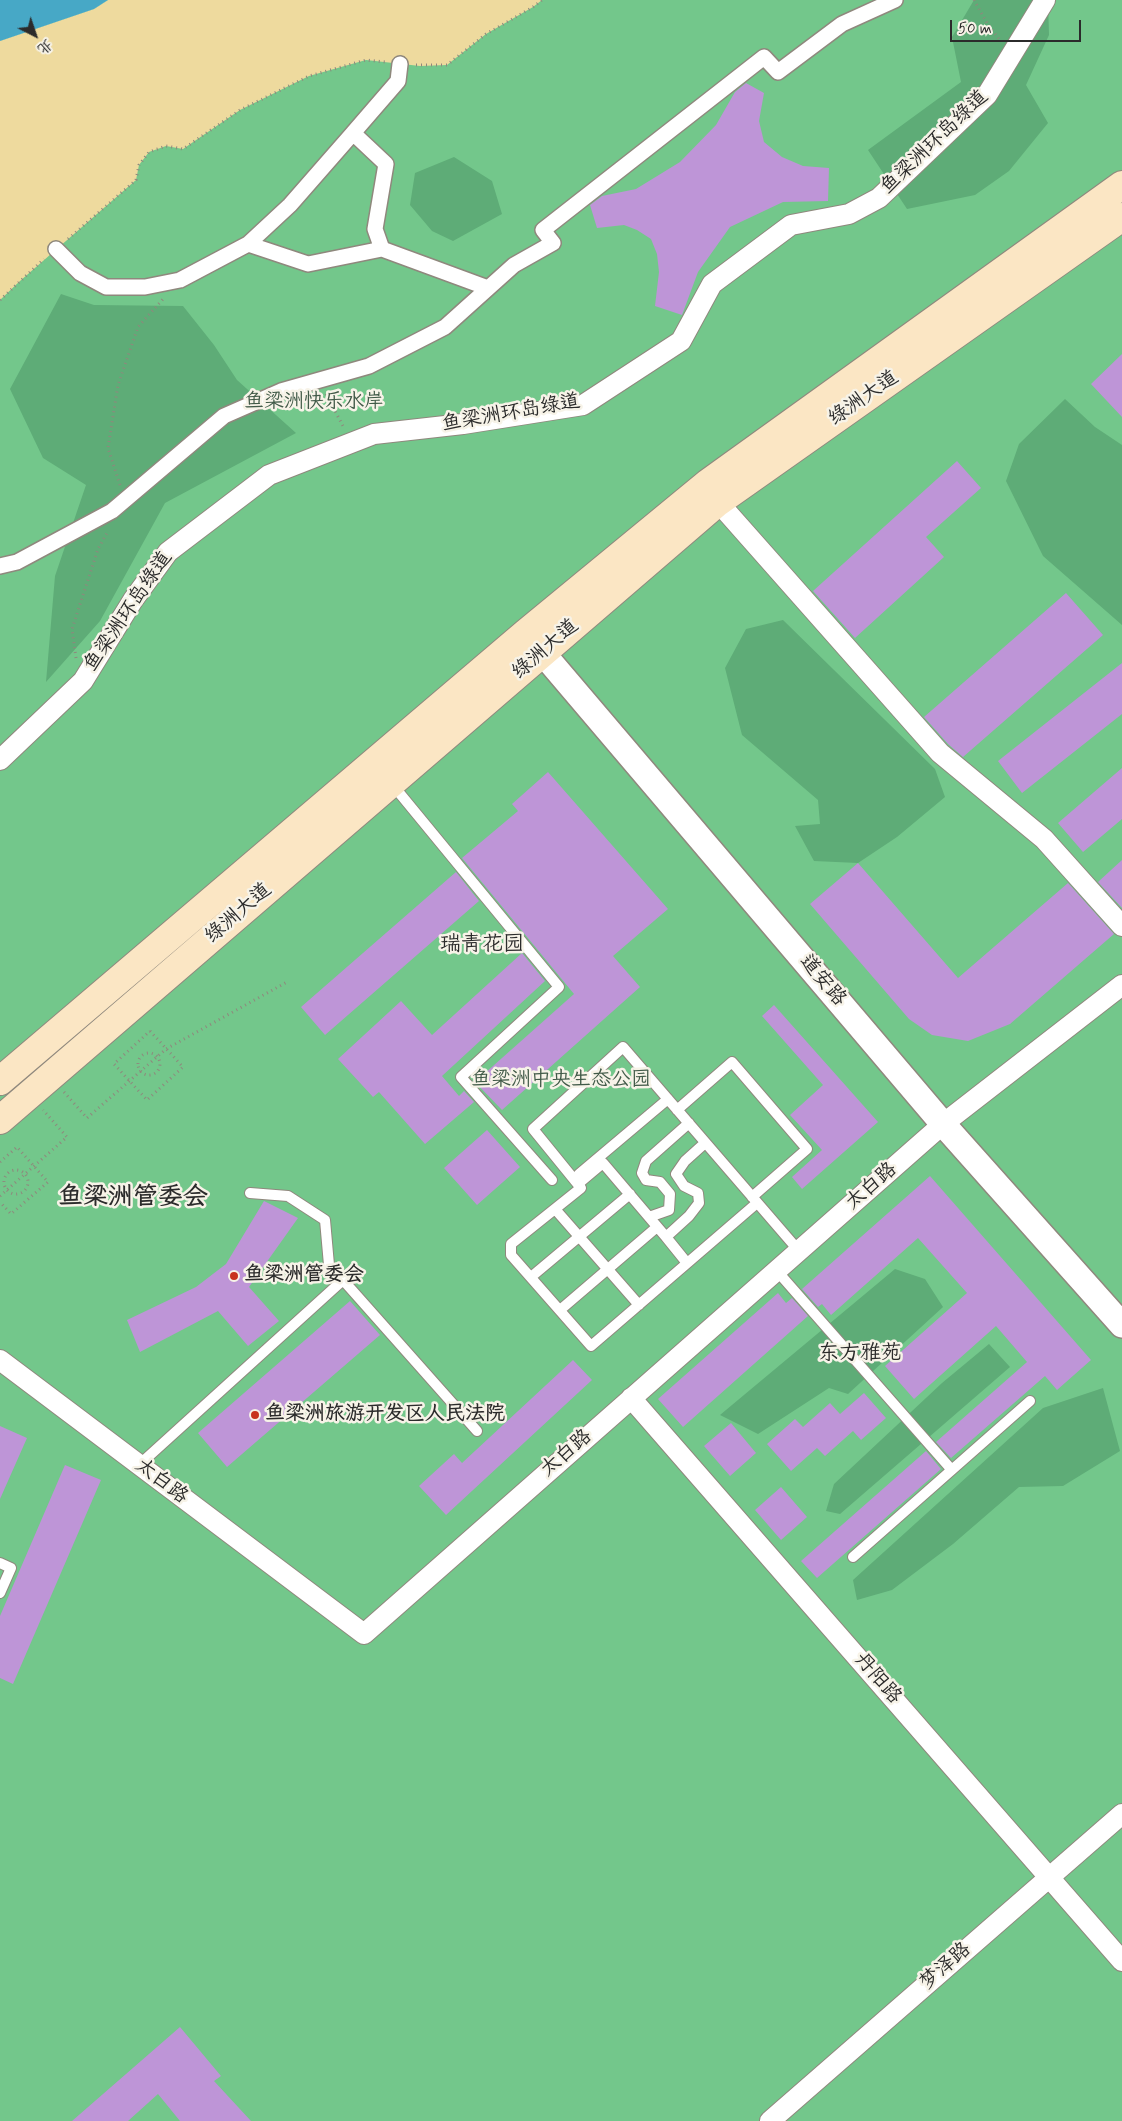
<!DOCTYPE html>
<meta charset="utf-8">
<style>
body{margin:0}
#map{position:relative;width:1122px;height:2121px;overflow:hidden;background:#f3e6cf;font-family:Mynerve,"LXGW WenKai TC",sans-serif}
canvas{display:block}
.north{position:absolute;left:10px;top:10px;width:50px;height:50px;-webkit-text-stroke:4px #f7f3e8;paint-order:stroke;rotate:139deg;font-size:14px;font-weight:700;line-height:20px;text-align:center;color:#2b2b2b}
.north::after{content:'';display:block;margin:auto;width:18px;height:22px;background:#2b2b2b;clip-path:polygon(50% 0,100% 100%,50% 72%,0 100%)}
.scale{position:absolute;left:950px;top:20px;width:131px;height:22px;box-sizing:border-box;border:2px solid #2b2b2b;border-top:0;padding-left:6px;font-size:15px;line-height:18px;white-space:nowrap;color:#2b2b2b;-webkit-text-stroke:4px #f7f3e8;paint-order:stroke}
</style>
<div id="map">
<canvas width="1122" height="2121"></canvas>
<div class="north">北</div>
<div class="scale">50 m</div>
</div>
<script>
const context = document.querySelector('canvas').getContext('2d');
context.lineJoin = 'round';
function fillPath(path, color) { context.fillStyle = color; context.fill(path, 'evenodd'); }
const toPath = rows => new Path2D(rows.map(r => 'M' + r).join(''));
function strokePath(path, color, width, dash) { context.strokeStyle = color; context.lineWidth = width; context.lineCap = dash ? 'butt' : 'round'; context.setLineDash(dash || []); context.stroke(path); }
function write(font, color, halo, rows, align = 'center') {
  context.font = font + ' Mynerve,"LXGW WenKai TC",sans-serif'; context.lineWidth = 5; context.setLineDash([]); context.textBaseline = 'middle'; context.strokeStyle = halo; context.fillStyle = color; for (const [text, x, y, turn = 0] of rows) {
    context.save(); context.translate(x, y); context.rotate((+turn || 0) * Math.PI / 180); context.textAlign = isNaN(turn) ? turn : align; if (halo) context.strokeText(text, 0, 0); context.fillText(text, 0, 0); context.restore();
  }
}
fillPath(toPath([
 [108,0,1122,0,1122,2121,0,2121,0,41,94,9]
]), '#73c78b');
fillPath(toPath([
 [974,0,1048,0,1049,35,1026,85,1048,123,1009,171,975,195,907,209,868,150,961,82,952,37],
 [454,157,492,181,502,214,453,241,432,231,410,205,415,173],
 [61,294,94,305,183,306,214,345,237,380,296,433,165,503,100,621,46,682,55,576,86,485,43,458,10,389],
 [1065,399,1095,427,1122,445,1122,625,1043,556,1006,481,1019,444],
 [783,620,935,769,945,797,897,837,858,863,814,861,795,826,820,824,818,800,742,735,725,668,746,629],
 [895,1269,925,1279,943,1307,848,1394,829,1388,758,1434,720,1415],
 [989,1344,1010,1367,840,1514,826,1511,834,1484,942,1383],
 [1103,1388,1120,1451,1063,1486,1019,1487,953,1544,892,1590,857,1600,853,1580,1043,1408]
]), '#5eac77');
fillPath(toPath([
 [108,0,542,0,533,7,486,34,447,65,420,66,366,60,309,76,240,110,183,149,166,146,149,152,139,165,136,180,20,281,0,300,0,41,94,9]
]), '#eeda9e');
fillPath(toPath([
 [0,0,108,0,94,9,0,41]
]), '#47a8c6');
fillPath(toPath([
 [746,83,764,93,759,121,764,142,782,157,803,166,829,168,828,201,783,202,730,227,698,272,682,315,655,306,659,272,657,254,651,239,637,230,624,225,597,228,590,205,602,196,636,189,680,162,716,125,735,92],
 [1122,354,1122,417,1091,384],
 [957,461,981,488,926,537,944,557,855,638,813,591],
 [1066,593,1103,635,963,757,948,744,924,717],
 [1122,663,1122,714,1022,793,998,761],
 [1122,768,1122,819,1083,852,1058,823],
 [548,772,668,909,613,956,640,987,502,1110,475,1082,574,994,462,858,518,811,512,804],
 [1122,860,1122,908,1098,882],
 [858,863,958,978,1068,883,1114,934,1010,1024,968,1041,932,1035,909,1019,810,904],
 [456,872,479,901,325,1035,301,1007],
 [522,953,545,981,442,1076,459,1096,464,1091,474,1102,425,1144,379,1092,373,1097,338,1059,401,1001,432,1035],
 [774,1005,878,1122,802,1189,792,1177,822,1150,790,1115,823,1085,762,1016],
 [487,1130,520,1167,477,1205,444,1168],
 [930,1176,1091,1360,1057,1390,1045,1376,951,1458,936,1442,1027,1362,996,1326,914,1399,885,1366,967,1293,918,1238,831,1315,822,1304,818,1307,802,1289],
 [264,1201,298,1218,249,1287,279,1321,248,1346,218,1311,140,1352,127,1320,196,1287,226,1264],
 [778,1293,786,1303,792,1298,808,1316,683,1427,658,1399],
 [350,1301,380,1335,227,1467,198,1433],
 [573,1360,592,1380,446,1515,419,1486,454,1454,462,1463],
 [864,1393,886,1418,861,1440,853,1431,825,1456,817,1448,791,1471,767,1444,795,1419,803,1427,830,1403,840,1414],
 [731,1423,756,1453,730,1476,704,1446],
 [0,1426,27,1438,0,1499],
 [926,1451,941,1469,817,1578,801,1561],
 [65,1465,101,1480,13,1684,0,1678,0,1616],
 [781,1487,807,1517,781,1540,755,1510],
 [180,2027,221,2076,214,2081,251,2121,180,2121,158,2094,128,2121,72,2121]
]), '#be95d7');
const service = toPath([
 [392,784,559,987,461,1077,552,1180],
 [677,1110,732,1062,807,1149,752,1197],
 [579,1174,668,1099],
 [578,1184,603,1163,666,1237,689,1216,699,1203,698,1193,684,1186,676,1174,685,1161,705,1143],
 [250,1193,288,1196,325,1220,329,1265,343,1280],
 [757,1203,591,1346,511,1255,511,1244,581,1188,533,1129,623,1047,799,1251],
 [555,1209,639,1305],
 [649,1217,669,1210,670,1194,660,1182,646,1180,642,1173,646,1161,689,1123],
 [666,1237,687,1263],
 [777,1271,951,1469],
 [531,1277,630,1194],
 [560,1310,657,1227],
 [139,1465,343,1280,477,1431],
 [853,1557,1030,1401],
 [0,1563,11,1568,0,1593]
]);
const pedestrian = toPath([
 [353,133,398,81,400,64],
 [248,244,290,205,353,133,386,164,375,229,382,249,488,288],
 [56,249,80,273,106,287,145,287,180,280,248,244,308,264,382,249],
 [0,566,17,562,112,511,224,416,281,391,369,366,445,327,514,265,553,243,543,230,764,57,778,72,842,24,895,0]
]);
const minor = toPath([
 [718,502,940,753,1044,839,1122,926],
 [0,760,83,681,133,600,168,552,269,475,374,434,463,424,583,405,681,341,712,284,791,225,849,214,879,198,987,95,1045,0],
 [0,1360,364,1634,943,1124,1122,985],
 [631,1398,1122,1961],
 [770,2121,1122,1814]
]);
const tertiary = toPath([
 [529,637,943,1124,1122,1325]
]);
const secondary = toPath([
 [0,1081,526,633,708,483,1122,185],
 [0,1120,718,502,1122,217]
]);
strokePath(service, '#8f887d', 12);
strokePath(pedestrian, '#8f887d', 18);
strokePath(minor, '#8f887d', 22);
strokePath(tertiary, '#8f887d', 28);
strokePath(secondary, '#8f887d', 30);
strokePath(toPath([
 [974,0,987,23,999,39],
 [416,65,447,65,486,34,533,7,542,0],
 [68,239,136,180,139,165,149,152,166,146,183,149,240,110,309,76,366,60,385,62],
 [0,300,44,259],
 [326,394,343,426],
 [120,485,108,448,118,385,138,327,163,299],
 [76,658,72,629,98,549,107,533],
 [150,1031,183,1067,147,1100,114,1064,150,1031],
 '138 1064a11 11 0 1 1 22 0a11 11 0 1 1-22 0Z',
 [64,1092,87,1118,166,1049,287,982],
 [0,1162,17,1147,48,1182,11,1214,0,1202],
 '4 1182a12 12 0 1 1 24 0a12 12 0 1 1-24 0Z',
 [0,1196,67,1137,43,1110]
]), '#8f887d', 3, [1, 4]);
strokePath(service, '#fff', 10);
strokePath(pedestrian, '#fff', 15);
strokePath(minor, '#fff', 20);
strokePath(tertiary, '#fff', 25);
strokePath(secondary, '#fbe6c4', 28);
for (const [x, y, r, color] of [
 [234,1276,5,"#c8321e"],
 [255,1415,5,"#c8321e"]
]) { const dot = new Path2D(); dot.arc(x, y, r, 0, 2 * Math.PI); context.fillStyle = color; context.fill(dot); strokePath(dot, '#f7f3e8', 2); }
write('20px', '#2b2b2b', '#f7f3e8', [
 ["鱼梁洲环岛绿道",935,143,-44],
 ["绿洲大道",864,399,-35],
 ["鱼梁洲环岛绿道",511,414,-10],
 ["鱼梁洲环岛绿道",129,612,-56],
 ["绿洲大道",546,650,-41],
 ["绿洲大道",239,914,-41],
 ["道安路",822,981,50],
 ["太白路",872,1187,-41],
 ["太白路",567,1454,-41],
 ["太白路",161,1482,37],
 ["丹阳路",877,1679,49],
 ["梦泽路",946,1967,-41]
]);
write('20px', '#415a48', '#f7f3e8', [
 ["鱼梁洲快乐水岸",314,403],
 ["鱼梁洲中央生态公园",561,1081]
]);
write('bold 20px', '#2b2b2b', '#f7f3e8', [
 ["鱼梁洲管委会",244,1276],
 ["鱼梁洲旅游开发区人民法院",265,1415]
], 'left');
write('21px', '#2b2b2b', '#f7f3e8', [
 ["瑞青花园",482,946],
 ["东方雅苑",860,1355]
]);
write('bold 25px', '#2b2b2b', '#f7f3e8', [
 ["鱼梁洲管委会",133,1199]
]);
</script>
